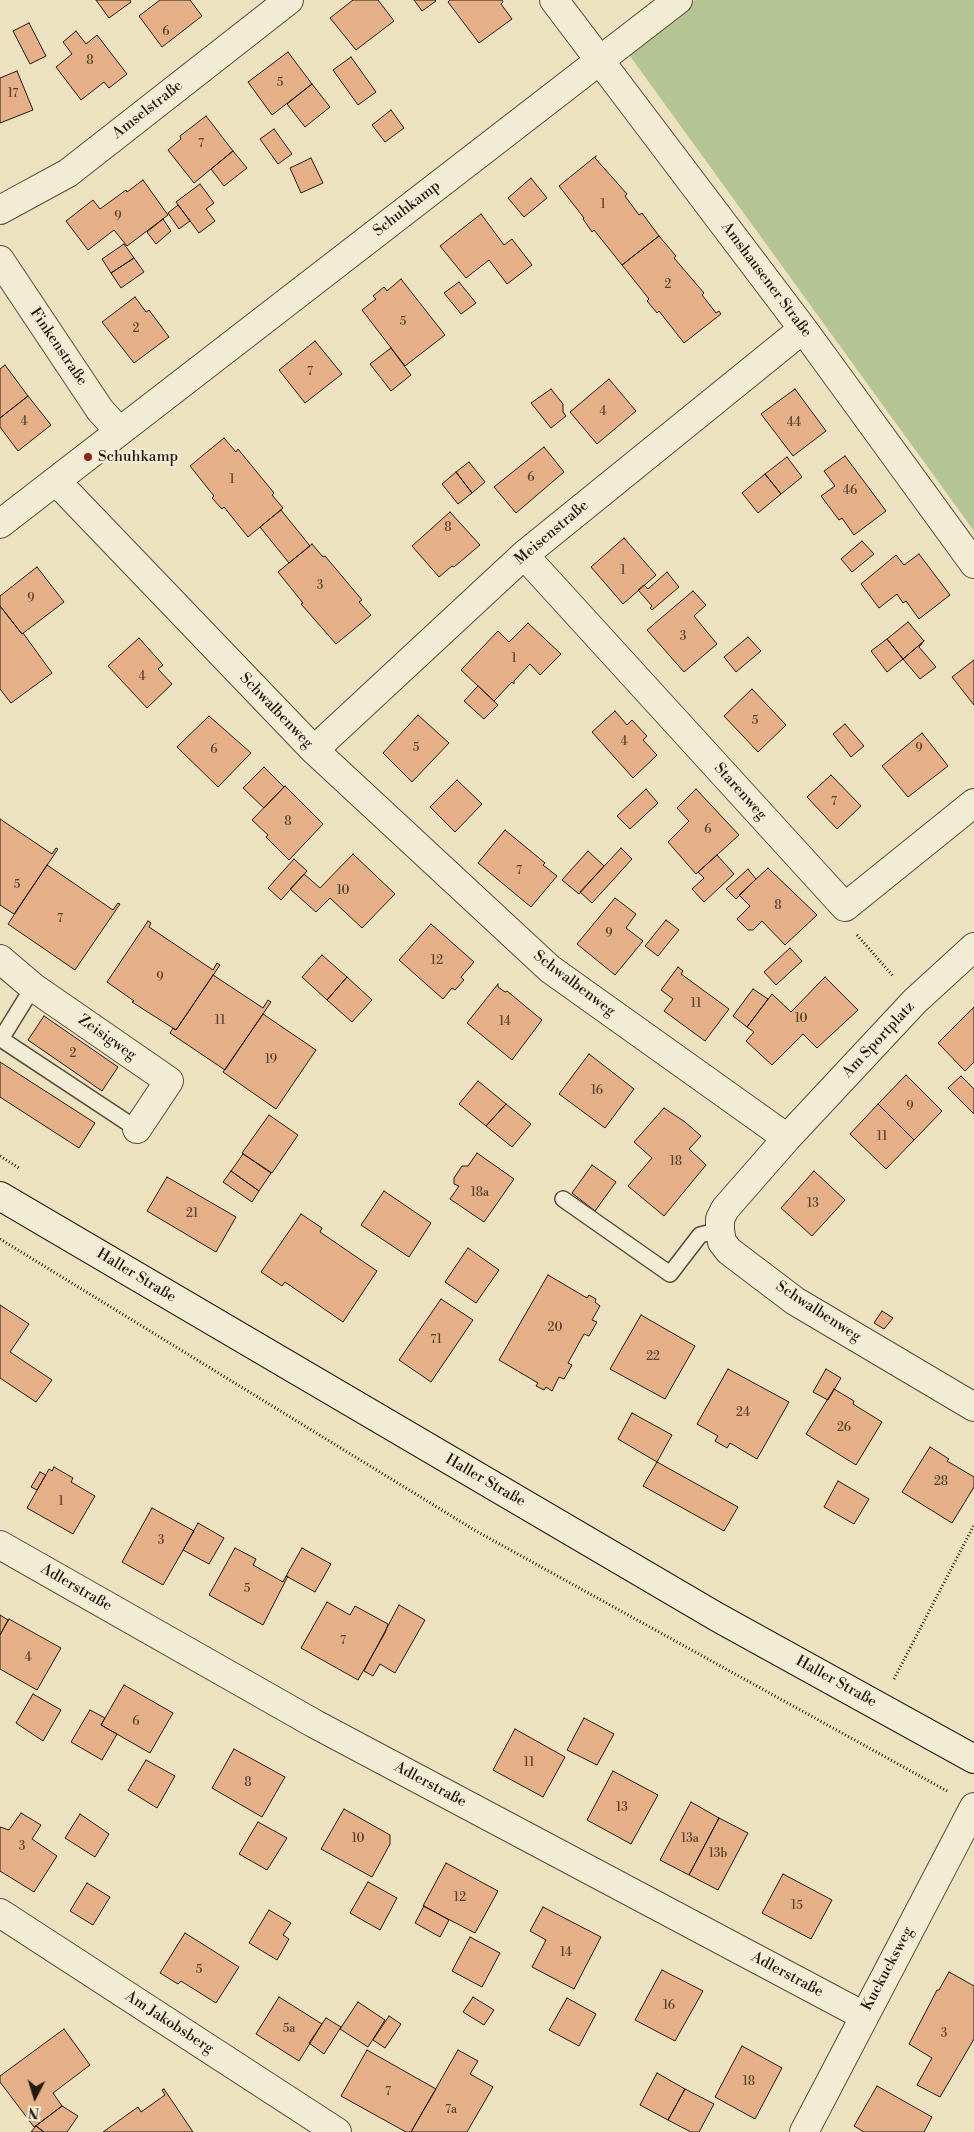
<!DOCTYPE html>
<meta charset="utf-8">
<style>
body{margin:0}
#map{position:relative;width:974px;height:2132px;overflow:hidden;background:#ede2bf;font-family:"Libre Bodoni",serif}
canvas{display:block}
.north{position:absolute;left:10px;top:2072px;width:50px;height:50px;-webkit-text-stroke:4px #f3ecd5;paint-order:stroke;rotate:185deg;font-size:14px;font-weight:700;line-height:20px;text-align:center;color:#241a0f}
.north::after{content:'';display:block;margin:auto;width:18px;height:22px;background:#241a0f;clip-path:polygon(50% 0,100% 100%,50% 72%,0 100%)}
</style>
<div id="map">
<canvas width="974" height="2132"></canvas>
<div class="north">N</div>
</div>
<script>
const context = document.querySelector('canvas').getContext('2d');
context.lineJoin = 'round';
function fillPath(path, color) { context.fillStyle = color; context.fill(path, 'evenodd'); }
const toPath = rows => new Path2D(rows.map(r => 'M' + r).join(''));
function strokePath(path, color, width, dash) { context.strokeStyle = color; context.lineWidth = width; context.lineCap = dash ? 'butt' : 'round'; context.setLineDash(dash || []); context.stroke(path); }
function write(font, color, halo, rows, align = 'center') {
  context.font = font + ' "Libre Bodoni",serif'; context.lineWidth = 4.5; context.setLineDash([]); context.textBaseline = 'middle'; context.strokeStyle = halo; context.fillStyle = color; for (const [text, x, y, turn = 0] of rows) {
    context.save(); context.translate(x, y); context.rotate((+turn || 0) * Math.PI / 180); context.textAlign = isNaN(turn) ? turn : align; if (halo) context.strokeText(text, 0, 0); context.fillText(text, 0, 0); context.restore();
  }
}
fillPath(toPath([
 [695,0,974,0,974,531,627,52]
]), '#b5c494');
const building = toPath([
 [96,0,130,0,131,2,109,18,96,0],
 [160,0,190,0,202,16,162,47,139,16,160,0],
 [353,0,378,0,394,21,356,50,330,18,353,0],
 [414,0,435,0,436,1,422,11,414,0],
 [450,0,502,0,503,2,501,4,512,19,479,43,448,2,450,0],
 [29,23,46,56,30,64,13,31,29,23],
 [76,31,86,44,97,35,127,74,109,88,104,82,81,100,56,67,72,54,63,42,76,31],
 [288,52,312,84,272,115,248,82,288,52],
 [351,57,376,92,358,105,333,70,351,57],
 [17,71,33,110,0,123,0,78,17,71],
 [312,84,330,107,305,127,287,104,312,84],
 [391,110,404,128,385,142,372,125,391,110],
 [206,116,233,151,194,183,168,150,181,139,180,136,206,116],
 [274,129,292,154,278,164,260,139,274,129],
 [233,151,247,168,224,186,211,169,233,151],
 [596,156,595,158,627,194,625,196,639,215,642,213,659,236,622,265,594,230,592,232,583,219,584,218,559,186,596,156],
 [311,158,323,183,301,193,290,168,311,158],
 [531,178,547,198,524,217,508,198,531,178],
 [143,180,168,215,127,246,114,230,88,250,66,221,93,200,100,209,126,190,127,192,143,180],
 [200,184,214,203,206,209,215,221,199,233,176,202,200,184],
 [178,205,190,221,179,229,168,213,178,205],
 [481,214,504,245,512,239,532,265,507,284,489,260,466,278,440,246,481,214],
 [163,219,171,231,156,244,147,232,163,219],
 [659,236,676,256,674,258,704,293,702,295,716,313,719,311,721,314,684,343,659,311,657,313,647,301,649,299,622,265,659,236],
 [124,244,134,258,111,273,102,259,124,244],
 [134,258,144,272,121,288,111,273,134,258],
 [401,279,445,335,405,366,362,310,376,299,373,296,384,287,387,291,401,279],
 [459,282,476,303,461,314,444,293,459,282],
 [135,297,146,312,149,310,169,337,134,363,102,322,135,297],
 [315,341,342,374,305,403,279,370,315,341],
 [391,348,411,375,391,391,370,364,391,348],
 [5,365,28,396,0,418,0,369,5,365],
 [609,379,636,411,597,444,570,412,609,379],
 [551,389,563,404,563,412,566,416,551,428,531,403,551,389],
 [795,389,826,431,793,456,761,414,795,389],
 [28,396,51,425,18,451,0,427,0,418,28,396],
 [224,438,236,452,238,449,274,493,272,495,283,508,248,537,224,507,222,509,212,498,214,496,190,466,224,438],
 [544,447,564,472,516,513,494,487,544,447],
 [845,456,886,511,854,535,842,518,839,520,821,496,835,486,824,471,845,456],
 [787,457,802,477,781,494,765,474,787,457],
 [469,462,485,482,472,493,456,472,469,462],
 [456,472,472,493,458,504,442,484,456,472],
 [765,474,781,494,758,513,742,493,765,474],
 [281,510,310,546,289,563,260,527,281,510],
 [450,512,480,545,454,567,452,566,439,577,412,546,450,512],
 [624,538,656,575,623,604,591,567,624,538],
 [862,541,874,554,852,572,841,559,862,541],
 [312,544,323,557,325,556,362,600,359,602,371,615,336,644,301,604,303,603,278,572,312,544],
 [919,554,950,595,919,619,906,601,903,603,897,594,879,608,861,584,896,555,904,565,919,554],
 [37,567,64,602,22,634,0,606,0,596,37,567],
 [667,572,679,587,652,610,650,608,652,606,638,590,644,585,648,589,667,572],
 [693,591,706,605,694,616,717,644,684,672,647,630,693,591],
 [0,606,22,634,23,633,52,673,11,703,0,689,0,606],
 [908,622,924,641,903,659,887,639,908,622],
 [528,623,561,654,540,675,530,664,514,681,514,684,512,682,494,701,461,670,498,631,509,642,528,623],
 [748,637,761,651,736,672,724,657,748,637],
 [139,638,163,665,158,669,172,684,147,708,108,666,139,638],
 [887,639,903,659,887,672,871,651,887,639],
 [924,641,919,647,936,667,920,679,903,659,924,641],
 [974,660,974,705,952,677,974,660],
 [478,686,498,705,484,719,464,701,478,686],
 [752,689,786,725,758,752,724,716,752,689],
 [615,711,627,725,632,720,647,736,643,740,657,755,633,778,592,732,615,711],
 [418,715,449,743,412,782,383,753,418,715],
 [209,716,251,753,218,787,177,747,209,716],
 [845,724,864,746,851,757,833,734,845,724],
 [922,733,948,766,908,797,882,766,922,733],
 [264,767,284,787,264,808,243,788,264,767],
 [831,775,861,806,837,829,807,797,831,775],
 [457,780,482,804,455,832,430,807,457,780],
 [285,786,323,824,289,860,266,837,268,835,252,820,285,786],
 [646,789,658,803,630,829,617,816,646,789],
 [696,789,739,835,696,874,668,842,689,821,677,808,696,789],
 [0,819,52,854,56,848,58,849,14,914,0,905,0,819],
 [505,830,545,863,543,865,557,876,531,907,478,863,505,830],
 [621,848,632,859,592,903,580,892,621,848],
 [588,851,604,866,579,894,562,880,588,851],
 [353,854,395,894,362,928,330,898,316,912,290,889,304,874,320,888,353,854],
 [717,855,734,874,704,902,692,889,704,878,698,872,717,855],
 [294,859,307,871,281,900,268,888,294,859],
 [47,865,113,910,118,903,120,904,75,970,8,924,47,865],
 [768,868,817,915,785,945,762,921,753,930,748,930,737,919,750,906,739,895,768,868],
 [748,869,756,879,736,899,726,889,748,869],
 [615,898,636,914,626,928,643,941,615,975,577,944,615,898],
 [666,920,679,930,658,956,645,946,666,920],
 [148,921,151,923,149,927,213,970,217,963,220,965,176,1030,132,1002,134,1001,107,982,148,921],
 [431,924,474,962,461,977,464,980,455,990,452,988,443,999,399,960,431,924],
 [790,948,802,961,776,985,764,972,790,948],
 [322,955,347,977,327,1000,302,977,322,955],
 [678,967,683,971,681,974,729,1009,705,1041,664,1011,673,999,661,990,678,967],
 [213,975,263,1008,268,1000,271,1002,225,1070,170,1033,173,1028,176,1030,213,975],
 [347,977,372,1000,352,1022,327,1000,347,977],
 [825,977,858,1010,817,1048,803,1034,772,1065,746,1041,754,1032,747,1027,772,994,791,1012,825,977],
 [498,984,498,987,505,992,507,991,542,1020,512,1060,467,1023,498,984],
 [753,989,768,999,747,1027,733,1016,753,989],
 [974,1007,974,1062,965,1071,938,1043,974,1007],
 [263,1014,316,1050,276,1109,223,1072,263,1014],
 [44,1016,118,1067,102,1091,28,1040,44,1016],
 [589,1054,634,1089,605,1128,559,1094,589,1054],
 [0,1062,95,1123,79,1148,0,1097,0,1062],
 [906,1075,942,1111,914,1140,878,1104,906,1075],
 [961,1076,974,1089,974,1114,948,1088,961,1076],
 [478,1081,506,1104,486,1126,459,1104,478,1081],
 [506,1104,531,1124,512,1147,486,1126,506,1104],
 [878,1104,914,1140,886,1169,850,1134,878,1104],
 [664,1108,685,1122,701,1136,689,1149,706,1165,664,1216,628,1186,652,1158,634,1142,664,1108],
 [269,1115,298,1135,272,1173,242,1153,269,1115],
 [477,1153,514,1179,484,1222,450,1199,459,1186,454,1184,454,1178,462,1166,468,1166,477,1153],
 [243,1154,271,1173,259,1191,231,1171,243,1154],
 [592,1165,616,1182,595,1211,572,1193,592,1165],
 [231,1171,259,1191,252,1202,223,1182,231,1171],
 [814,1171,845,1200,812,1236,781,1208,814,1171],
 [167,1177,236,1217,216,1252,147,1211,167,1177],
 [384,1191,431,1223,409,1257,361,1225,384,1191],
 [301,1214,322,1228,320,1232,377,1271,343,1322,285,1282,282,1286,261,1272,301,1214],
 [468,1248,499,1270,476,1303,445,1282,468,1248],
 [548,1275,587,1298,589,1295,596,1299,595,1302,600,1306,592,1320,597,1322,589,1336,584,1334,568,1363,572,1365,564,1379,559,1377,552,1391,546,1387,544,1390,536,1386,538,1383,499,1360,548,1275],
 [441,1299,473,1320,431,1382,399,1360,441,1299],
 [0,1305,29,1324,10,1352,52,1380,36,1402,0,1378,0,1305],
 [882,1311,893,1318,884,1329,874,1323,882,1311],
 [641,1315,695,1346,665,1399,610,1369,641,1315],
 [728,1369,789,1402,757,1459,730,1443,727,1448,715,1441,718,1436,697,1424,728,1369],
 [826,1369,841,1378,828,1400,813,1392,826,1369],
 [834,1389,854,1401,853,1404,882,1422,856,1465,806,1434,834,1389],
 [632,1413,672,1435,657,1462,618,1439,632,1413],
 [930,1447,949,1459,947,1461,974,1477,974,1487,952,1523,902,1492,930,1447],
 [657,1462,738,1507,724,1531,643,1486,657,1462],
 [54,1467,73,1478,71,1482,95,1496,73,1534,27,1508,49,1469,52,1471,54,1467],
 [40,1472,46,1475,37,1490,31,1487,40,1472],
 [838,1481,869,1499,854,1524,824,1507,838,1481],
 [152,1508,194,1531,163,1585,122,1562,152,1508],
 [198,1523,224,1538,209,1564,183,1550,198,1523],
 [235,1548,256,1559,253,1565,283,1582,286,1576,288,1576,263,1625,209,1595,235,1548],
 [302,1548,331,1564,315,1592,286,1576,302,1548],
 [327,1602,350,1615,355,1606,388,1624,385,1633,358,1680,301,1648,327,1602],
 [399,1605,425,1620,395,1673,380,1664,373,1676,364,1671,399,1605],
 [0,1615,8,1620,0,1635,0,1615],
 [9,1619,61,1648,37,1690,0,1669,0,1635,9,1619],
 [124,1685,173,1713,150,1753,101,1725,124,1685],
 [33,1694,61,1710,43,1741,16,1723,33,1694],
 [90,1710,105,1718,101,1725,117,1734,102,1760,71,1742,90,1710],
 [584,1718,614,1734,597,1765,567,1750,584,1718],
 [515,1729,565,1757,543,1797,493,1770,515,1729],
 [234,1749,285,1777,262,1817,212,1788,234,1749],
 [146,1760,175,1776,157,1808,128,1790,146,1760],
 [613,1771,658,1795,631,1844,587,1820,613,1771],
 [691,1802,719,1818,689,1875,660,1860,691,1802],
 [344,1809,390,1835,390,1844,372,1877,321,1849,344,1809],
 [21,1813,41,1825,32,1839,57,1856,34,1892,0,1871,0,1827,9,1830,21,1813],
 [80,1814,109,1834,95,1857,65,1838,80,1814],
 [719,1818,748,1833,718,1890,689,1875,719,1818],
 [258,1822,287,1838,267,1870,239,1854,258,1822],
 [446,1863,498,1891,475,1933,423,1906,446,1863],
 [783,1874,832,1900,811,1939,762,1913,783,1874],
 [368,1882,397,1898,380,1930,350,1913,368,1882],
 [87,1883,110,1897,93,1925,70,1911,87,1883],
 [424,1906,449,1920,440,1937,415,1923,424,1906],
 [543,1907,601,1937,574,1989,532,1967,546,1940,530,1931,543,1907],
 [269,1910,291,1923,283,1935,289,1939,277,1960,249,1943,269,1910],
 [185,1933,239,1967,216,2003,181,1981,178,1984,160,1973,185,1933],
 [470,1937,500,1953,482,1987,452,1971,470,1937],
 [662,1970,703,1991,675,2041,635,2020,662,1970],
 [949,1972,974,1986,974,2039,940,2097,917,2085,932,2058,909,2044,937,1990,939,1990,949,1972],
 [279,1997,322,2024,299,2061,256,2034,279,1997],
 [473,1997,494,2010,484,2025,463,2012,473,1997],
 [567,1998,596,2014,579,2046,549,2030,567,1998],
 [358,2002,385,2020,368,2047,340,2029,358,2002],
 [389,2016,401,2024,385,2048,373,2040,389,2016],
 [326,2018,341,2027,324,2054,309,2043,326,2018],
 [64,2029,90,2065,53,2093,62,2106,34,2127,0,2082,0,2076,64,2029],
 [742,2046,782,2068,755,2119,715,2097,742,2046],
 [367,2050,436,2089,411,2132,406,2132,341,2096,367,2050],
 [458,2050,478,2061,470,2074,493,2087,467,2132,411,2132,458,2050],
 [657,2073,685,2089,668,2120,640,2105,657,2073],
 [877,2086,932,2117,924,2132,864,2132,854,2126,877,2086],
 [164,2089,193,2132,103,2132,138,2107,141,2112,165,2095,162,2090,164,2089],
 [685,2089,714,2104,699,2132,691,2132,668,2120,685,2089],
 [62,2106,78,2116,67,2132,44,2132,36,2126,62,2106],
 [36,2126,44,2132,31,2132,36,2126]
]);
fillPath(building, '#e5b087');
strokePath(building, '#241a0f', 1);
const service = toPath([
 [33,987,1,1039,137,1129],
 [563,1199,670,1274,700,1235,720,1230]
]);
const minor = toPath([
 [554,0,803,329,974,564],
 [0,210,68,173,289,0],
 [0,260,100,410,119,431],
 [56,481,314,750,550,969,787,1138],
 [0,524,678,0],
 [524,555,845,907,974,803],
 [314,750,524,555,803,329],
 [974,947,915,1001,787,1138,725,1209,720,1219,720,1230,722,1242,729,1251,795,1301,974,1407],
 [0,959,33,987,169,1081,137,1129],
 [0,1545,315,1724,864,2016],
 [0,1913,337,2132],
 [804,2132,974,1807]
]);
const secondary = toPath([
 [0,1196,717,1617,974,1759]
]);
strokePath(service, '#564c3b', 18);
strokePath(minor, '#564c3b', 30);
strokePath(secondary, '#241a0f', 30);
strokePath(toPath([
 [857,935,894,977],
 [0,1156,19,1168],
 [0,1239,476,1531,947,1791],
 [894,1679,974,1525]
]), '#241a0f', 3, [1, 2.5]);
strokePath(service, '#f3ecd5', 15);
strokePath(minor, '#f3ecd5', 28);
strokePath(secondary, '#f3ecd5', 28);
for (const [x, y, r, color] of [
 [88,457,5,"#8f2418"]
]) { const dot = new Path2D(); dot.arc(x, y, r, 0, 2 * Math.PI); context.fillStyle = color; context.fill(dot); strokePath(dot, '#f3ecd5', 2); }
write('12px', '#54402d', null, [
 ["6",166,32],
 ["8",90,61],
 ["5",280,83],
 ["17",13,94],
 ["7",201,144],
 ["1",603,205],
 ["9",118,217],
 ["2",668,285],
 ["5",403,322],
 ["2",136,329],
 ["7",310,372],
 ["4",603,412],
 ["4",24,422],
 ["44",794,423],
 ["6",531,478],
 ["1",232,480],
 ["46",850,491],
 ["8",448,528],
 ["1",623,571],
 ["3",320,586],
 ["9",31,599],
 ["3",683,637],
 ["1",514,659],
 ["4",142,677],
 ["5",755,721],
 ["4",624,742],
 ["5",416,748],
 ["9",919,749],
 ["6",214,750],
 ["7",834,802],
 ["8",288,822],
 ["6",708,830],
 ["7",519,871],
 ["5",17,885],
 ["10",343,891],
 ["8",778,906],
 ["7",60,919],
 ["9",609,934],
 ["12",437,961],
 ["9",160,978],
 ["11",696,1004],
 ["10",801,1019],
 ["11",220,1021],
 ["14",505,1022],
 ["2",73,1054],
 ["19",271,1060],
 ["16",597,1091],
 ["9",910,1107],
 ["11",882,1137],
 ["18",676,1162],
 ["18a",480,1193],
 ["13",813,1204],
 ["21",192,1214],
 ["20",555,1328],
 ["71",436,1340],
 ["22",653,1357],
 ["24",743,1413],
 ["26",844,1428],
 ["28",941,1482],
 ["1",61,1502],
 ["3",161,1541],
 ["5",247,1589],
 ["7",343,1641],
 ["4",28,1658],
 ["6",136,1722],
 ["11",529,1763],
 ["8",248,1783],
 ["13",622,1808],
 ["10",358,1839],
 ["13a",690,1839],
 ["3",22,1847],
 ["13b",718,1854],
 ["12",460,1898],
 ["15",797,1906],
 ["14",566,1953],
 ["5",199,1970],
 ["16",669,2006],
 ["5a",289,2029],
 ["3",944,2034],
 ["18",749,2082],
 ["7",388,2092],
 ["7a",451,2110]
]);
write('15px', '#241a0f', '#f3ecd5', [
 ["Amselstraße",148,110,-38],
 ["Schuhkamp",407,209,-38],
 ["Amshausener Straße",766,280,53],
 ["Finkenstraße",58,347,56],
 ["Meisenstraße",552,533,-40],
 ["Schwalbenweg",276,711,46],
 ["Starenweg",740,792,48],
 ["Schwalbenweg",574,984,37],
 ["Zeisigweg",107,1038,35],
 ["Am Sportplatz",879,1040,-47],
 ["Haller Straße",136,1276,31],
 ["Schwalbenweg",818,1312,33],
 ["Haller Straße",485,1481,30],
 ["Adlerstraße",76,1588,30],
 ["Haller Straße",836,1682,29],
 ["Adlerstraße",430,1785,28],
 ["Kuckucksweg",888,1969,-62],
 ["Adlerstraße",787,1975,28],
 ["Am Jakobsberg",169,2023,33]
]);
write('15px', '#241a0f', '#f3ecd5', [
 ["Schuhkamp",98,457]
], 'left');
</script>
